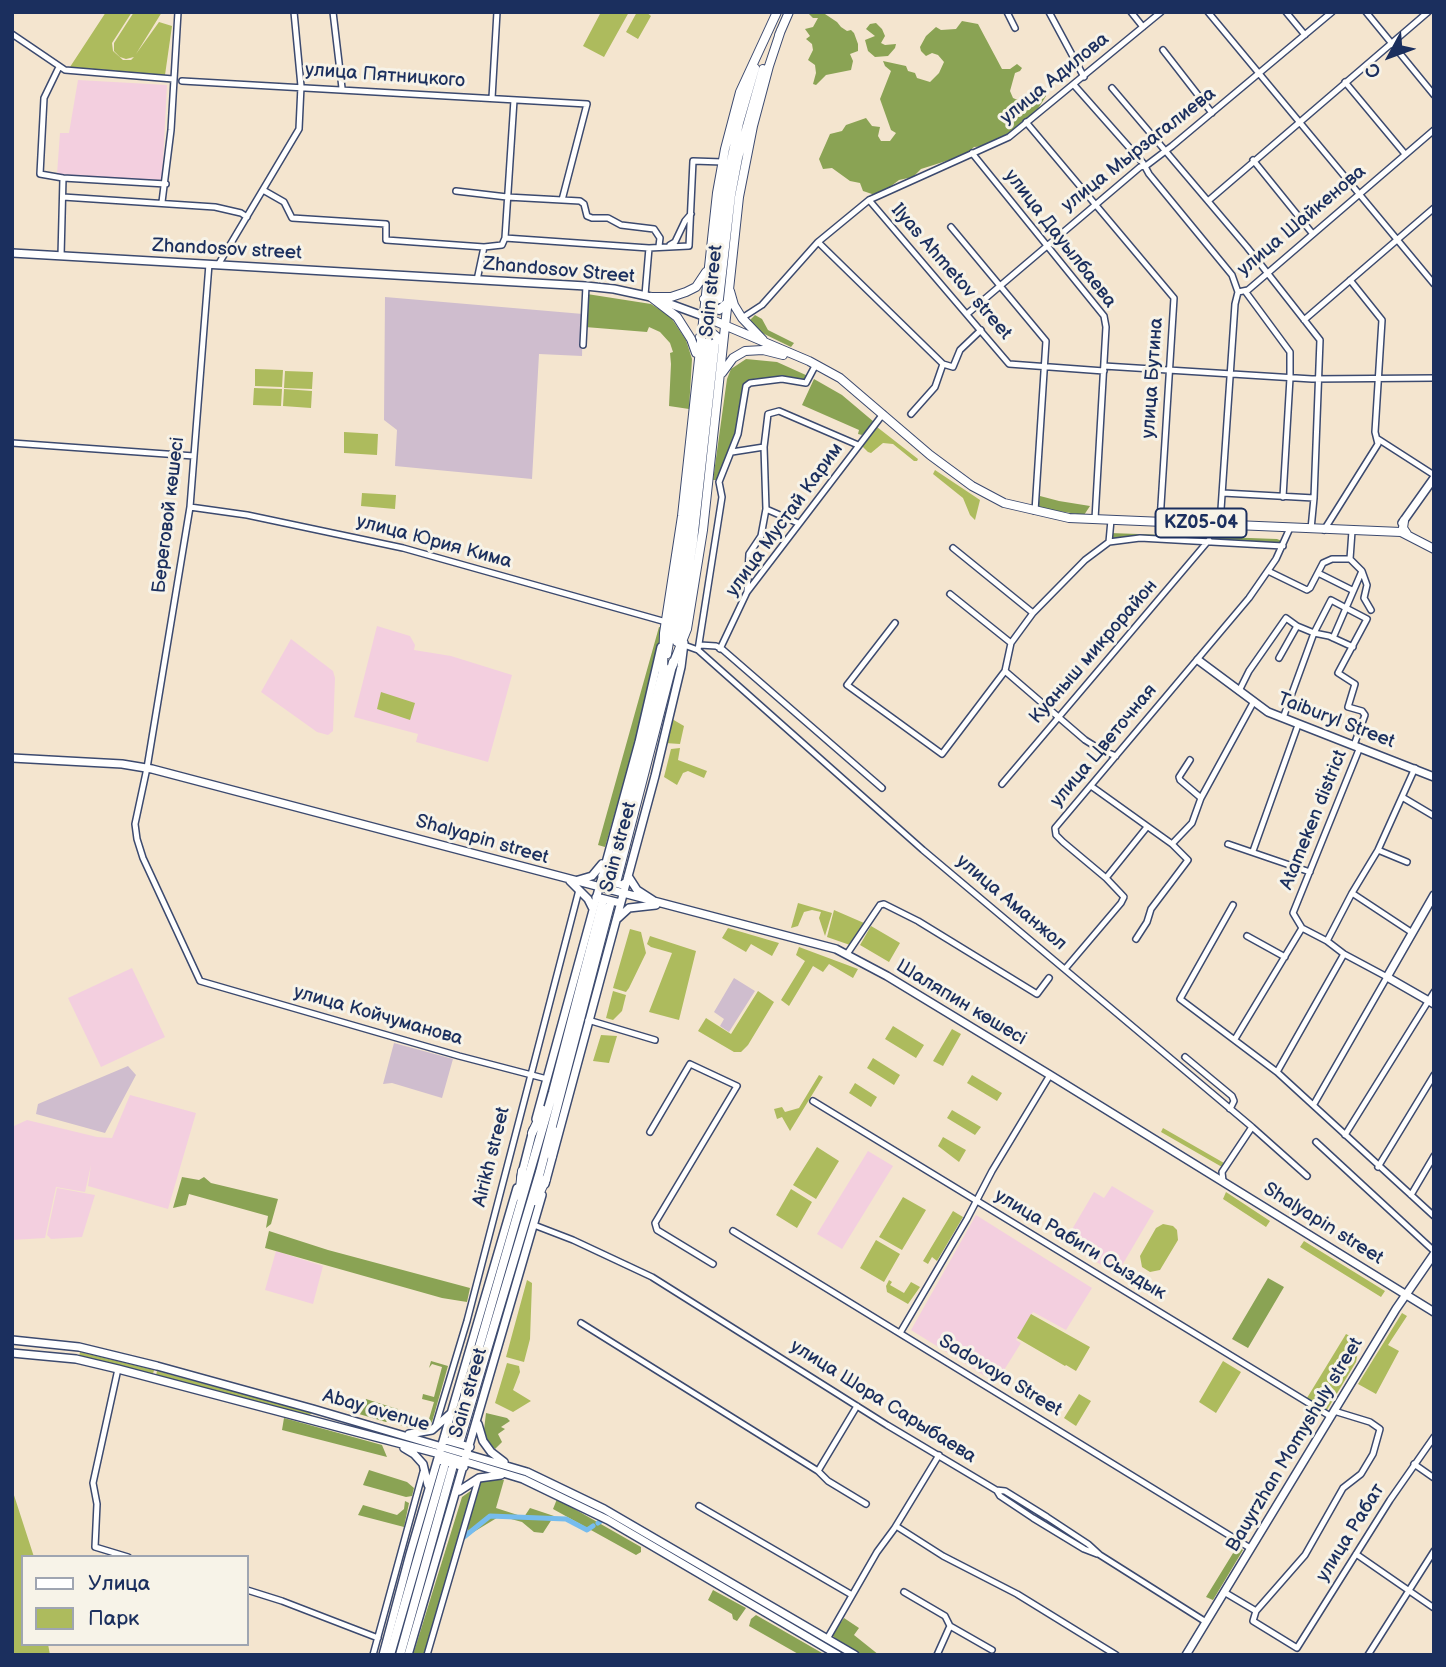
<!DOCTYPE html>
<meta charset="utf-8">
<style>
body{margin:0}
#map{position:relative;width:1446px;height:1667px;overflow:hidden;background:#f4e5cf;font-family:"Balsamiq Sans",sans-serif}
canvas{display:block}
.frame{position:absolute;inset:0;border:14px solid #1b2f5e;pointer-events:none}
.legend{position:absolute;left:21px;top:1555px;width:228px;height:91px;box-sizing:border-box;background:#f7f3e8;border:2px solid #9fa5b1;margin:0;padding:9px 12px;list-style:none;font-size:21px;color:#1b2f5e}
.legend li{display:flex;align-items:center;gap:14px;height:35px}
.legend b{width:35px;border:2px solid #9fa5b1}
.north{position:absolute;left:1355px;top:21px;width:70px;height:70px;-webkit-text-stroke:5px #f7f3e8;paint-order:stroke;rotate:229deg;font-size:19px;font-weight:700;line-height:28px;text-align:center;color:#1b2f5e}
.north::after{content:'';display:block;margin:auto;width:24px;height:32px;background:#1b2f5e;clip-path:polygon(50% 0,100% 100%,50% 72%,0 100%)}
</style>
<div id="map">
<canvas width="1446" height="1667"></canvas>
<div class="frame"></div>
<ul class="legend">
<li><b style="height:9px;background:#fff"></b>Улица</li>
<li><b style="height:19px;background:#adbb5d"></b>Парк</li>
</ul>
<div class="north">С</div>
</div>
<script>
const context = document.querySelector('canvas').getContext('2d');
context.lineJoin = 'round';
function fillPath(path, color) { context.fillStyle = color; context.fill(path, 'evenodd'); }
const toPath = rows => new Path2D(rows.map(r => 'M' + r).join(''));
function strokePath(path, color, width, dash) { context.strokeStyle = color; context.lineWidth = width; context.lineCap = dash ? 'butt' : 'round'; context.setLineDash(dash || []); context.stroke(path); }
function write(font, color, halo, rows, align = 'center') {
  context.font = font + ' "Balsamiq Sans",sans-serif'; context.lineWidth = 6; context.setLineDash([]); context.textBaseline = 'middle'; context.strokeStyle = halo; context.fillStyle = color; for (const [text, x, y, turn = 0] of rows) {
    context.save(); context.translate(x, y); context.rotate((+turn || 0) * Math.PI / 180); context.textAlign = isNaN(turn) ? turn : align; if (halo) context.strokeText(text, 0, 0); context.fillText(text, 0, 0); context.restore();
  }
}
fillPath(toPath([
 [78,80,167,85,162,181,57,174,60,133,69,133],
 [377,626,410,636,415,645,414,650,451,656,512,675,488,762,416,742,418,734,354,717],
 [291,639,333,671,335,678,333,731,328,735,317,732,261,692],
 [132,968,165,1037,101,1067,68,998],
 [130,1095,196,1113,168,1209,88,1186,91,1165,85,1192,56,1187,45,1238,12,1240,12,1127,27,1120,97,1137,112,1138],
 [868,1151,893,1166,842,1249,817,1234],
 [1112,1186,1154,1211,1117,1274,1064,1243,1094,1192,1104,1198],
 [57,1188,95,1195,82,1237,51,1239,47,1235],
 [976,1215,1092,1288,1066,1330,1033,1312,1016,1340,1021,1343,996,1383,911,1330],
 [276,1251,323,1266,313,1304,265,1290]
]), '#f3cfdf');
fillPath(toPath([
 [385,297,583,314,582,356,539,354,532,479,395,466,397,430,384,420],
 [734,978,755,991,729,1032,720,1026,724,1019,714,1012],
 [394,1043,453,1059,442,1098,392,1083,383,1084],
 [128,1066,136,1075,105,1133,36,1114,38,1104]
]), '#cfbdce');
fillPath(toPath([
 [106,12,132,12,112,43,113,51,123,60,131,60,134,57,126,59,120,57,114,51,114,43,134,12,162,12,136,54,159,22,172,26,165,75,70,67],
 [601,12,629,12,604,57,583,46],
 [637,12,646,12,651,16,638,39,626,32],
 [255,369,283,370,282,387,255,386],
 [285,371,313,372,312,389,284,388],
 [254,388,282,389,281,406,253,405],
 [284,389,312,391,311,408,283,406],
 [877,427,918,459,917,461,914,461,893,444,883,443,871,453,868,452,862,446],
 [344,432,378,434,377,455,344,453],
 [935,470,980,500,975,520,970,515,963,498,933,474],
 [362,493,396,495,395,509,361,506],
 [381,692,415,703,410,720,377,709],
 [672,719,684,726,680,744,665,743],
 [680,748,678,760,707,771,704,778,688,771,683,773,677,785,664,777,671,749],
 [798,903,832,913,825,936,819,918,821,912,812,910,804,912,798,926,791,928],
 [834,910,864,923,850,945,827,937],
 [871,926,900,943,889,962,860,945],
 [728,928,779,943,772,956,751,944,746,952,722,938],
 [630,929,641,932,646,953,629,988,626,992,613,988],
 [650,936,696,951,679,1020,649,1012,672,953,651,947,647,944],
 [799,947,858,969,853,978,829,964,823,972,813,966,789,1006,781,1000,805,961,796,955],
 [613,991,626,995,622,1011,613,1020,606,1018],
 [758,991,774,1002,748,1045,741,1052,734,1052,698,1031,706,1018,731,1034],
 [893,1026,924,1045,916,1058,885,1039],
 [952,1029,961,1034,943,1066,933,1061],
 [601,1035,617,1036,609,1063,593,1061],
 [873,1058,900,1075,894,1085,867,1068],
 [819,1075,823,1077,790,1131,782,1117,777,1119,774,1109,782,1107,785,1112,799,1108],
 [972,1075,1002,1093,997,1101,967,1083],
 [855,1083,877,1097,871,1107,849,1093],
 [952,1110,981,1127,975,1135,947,1118],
 [1163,1128,1224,1163,1222,1167,1161,1132],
 [943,1137,966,1150,959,1162,938,1146],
 [817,1147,839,1161,816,1199,793,1185],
 [791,1189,812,1202,797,1228,776,1215],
 [1226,1192,1270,1221,1266,1227,1223,1199],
 [903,1197,926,1210,902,1250,879,1237],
 [953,1211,963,1217,937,1261,932,1257,928,1264,923,1261],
 [1163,1224,1173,1226,1177,1230,1178,1240,1160,1270,1150,1272,1142,1267,1140,1256,1156,1228],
 [876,1240,900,1254,884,1282,860,1268],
 [1304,1241,1385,1291,1381,1297,1300,1247],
 [527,1280,532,1283,530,1339,524,1362,506,1357],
 [889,1280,892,1282,890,1285,904,1293,911,1282,920,1287,908,1304,887,1292,886,1286],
 [1402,1313,1407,1316,1388,1345,1399,1351,1376,1394,1358,1384],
 [1031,1314,1090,1347,1076,1371,1066,1365,1065,1366,1017,1338],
 [1346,1334,1360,1341,1356,1362,1327,1410,1307,1398],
 [80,1352,154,1370,153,1374,81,1358,79,1357],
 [1223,1361,1241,1372,1216,1413,1199,1402],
 [507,1363,519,1366,520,1372,513,1390,531,1401,513,1412,495,1403],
 [157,1371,310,1412,312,1413,308,1416,156,1375],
 [1079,1394,1091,1401,1076,1426,1064,1418],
 [12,1489,34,1557,23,1557,23,1644,48,1644,50,1655,12,1655]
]), '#adbb5d');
fillPath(toPath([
 [807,12,822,12,837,22,841,27,847,31,851,30,854,33,858,44,858,51,850,54,853,61,851,70,826,75,816,85,813,84,816,73,815,65,808,60,813,50,812,44,806,39,810,36,805,29,813,27,818,18,813,18],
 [962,21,978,24,1002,69,1010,69,1017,64,1022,68,1020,71,1015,73,1010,91,1013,98,1022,102,1039,88,1046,96,1036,112,1015,129,987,146,974,147,965,155,921,169,913,177,899,180,882,193,872,194,863,191,860,183,850,181,832,168,823,169,819,159,830,134,842,131,846,125,866,118,872,126,880,127,878,136,881,141,890,141,896,133,891,130,880,99,891,71,885,66,883,61,906,66,908,71,915,73,917,78,930,82,939,73,944,62,938,55,932,53,926,56,921,51,920,47,926,36,936,27,941,30,956,29],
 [876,23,882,29,885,36,881,43,885,45,896,44,895,48,888,56,875,57,868,51,865,40,875,36,866,29,870,24],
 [587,294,651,304,670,316,686,340,692,359,689,409,669,406,671,364,670,353,673,352,670,343,660,332,649,327,647,332,585,327],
 [755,315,762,319,768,330,794,343,791,347,756,330,748,322],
 [746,359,777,362,808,376,805,381,779,377,753,379,743,387,739,420,730,451,719,480,713,480,727,379,731,369],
 [814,379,842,395,874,422,862,435,858,434,859,430,802,405],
 [1040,496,1059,501,1090,506,1084,515,1038,508],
 [1110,533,1277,539,1282,541,1283,546,1140,538,1109,542],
 [659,627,664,628,641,724,605,847,598,845],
 [182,1177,199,1180,204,1177,211,1183,278,1199,271,1224,266,1228,268,1216,189,1194,186,1205,173,1208],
 [269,1231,328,1250,470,1288,467,1302,442,1298,265,1248],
 [1268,1278,1284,1287,1248,1348,1232,1339],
 [431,1361,448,1366,432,1422,428,1427,417,1430,397,1424,404,1418,421,1422,429,1419,434,1402,422,1399,423,1394,434,1397,442,1367,432,1364,429,1368],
 [366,1399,391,1407,398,1409,393,1417,386,1422,359,1414],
 [486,1413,507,1418,510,1421,501,1427,505,1429,498,1434,502,1442,495,1449,487,1440,484,1430],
 [284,1418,382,1445,387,1457,282,1430],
 [369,1470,407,1482,414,1488,412,1496,406,1497,363,1485],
 [490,1480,504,1480,496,1508,524,1517,530,1508,554,1516,543,1533,534,1532,522,1522,500,1516,467,1536,469,1520,479,1482],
 [472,1490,424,1655,413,1655,462,1497],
 [557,1499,641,1547,641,1552,636,1555,553,1509],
 [405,1501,409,1503,404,1527,358,1515,363,1505,397,1515,404,1509],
 [1238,1545,1243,1550,1213,1600,1206,1597],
 [713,1590,746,1608,737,1621,733,1619,732,1614,708,1600],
 [756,1615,822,1653,821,1655,800,1655,749,1626,751,1619],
 [844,1618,859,1628,854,1635,879,1655,857,1655,840,1644,832,1635]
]), '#8aa354');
strokePath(toPath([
 [598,1523,601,1521],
 [464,1537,490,1516,566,1519,587,1530,593,1526]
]), '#76bcee', 5);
strokePath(toPath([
 [715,340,719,299],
 [708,342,711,301]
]), '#c9c1b8', 8, [8, 4]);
const street = toPath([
 [333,12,342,88],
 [1007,12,1015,28],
 [1049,12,1084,77],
 [1131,12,1143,27],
 [1208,12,1434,284],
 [1286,12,1305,35],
 [1366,12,1434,95],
 [12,34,65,70,173,79],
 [1163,50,1212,113],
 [59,67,44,98,40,174,63,178,61,256],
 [182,81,587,104,562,200,507,197,456,191],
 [1345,82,1405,154],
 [1074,85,1143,163,1149,174,1232,275,1238,292],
 [1112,88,1247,247,1320,340,1314,498,1311,529],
 [492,98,497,12],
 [1026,122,1174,298,1160,521],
 [972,153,1104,316,1106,327,1095,519],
 [1253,160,1312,233],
 [63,178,166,184],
 [263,190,284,202,292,218,386,224,386,240,484,247,502,245,505,238,514,100],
 [63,197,215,207,241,213,247,217],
 [562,200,580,201,584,204,587,216,592,218,608,218,621,225,654,229,660,238,659,246],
 [869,200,1009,364,1104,371],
 [1208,201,1428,12],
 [162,202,171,130,178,12],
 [951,227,1046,341,1035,511],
 [505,238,649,248,645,295],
 [818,242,943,364],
 [670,245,675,242,685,221,691,214],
 [649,248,689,246,693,161,723,162],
 [209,264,190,507,147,768,135,824,137,839,143,858,200,981,459,1056,547,1079],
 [218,265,299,129,301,86,294,12],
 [477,280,484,247],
 [1245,291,1290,352,1290,378,1283,497],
 [1238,292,1248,290,1434,130],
 [967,314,1140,167,1147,165,1172,146,1332,12],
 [742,318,762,305,818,242,869,200,1009,137,1161,12],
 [1304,320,1434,208],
 [583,345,586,286],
 [943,364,953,367,960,350,981,330],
 [1104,366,1312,379,1434,378],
 [911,414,935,387,943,364],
 [1378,439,1434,475],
 [12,443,194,456],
 [732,452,764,447],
 [1223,493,1314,498],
 [190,507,247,515,403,548,666,622],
 [766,509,798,523],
 [1220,524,1235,304,1238,292],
 [1324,530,1378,444,1375,432,1382,320,1350,280],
 [1352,531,1350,559,1362,571,1346,608,1367,619,1338,673,1355,684,1348,707,1362,711,1365,715,1354,745],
 [1109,542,1111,520],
 [953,548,1033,613],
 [1268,571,1307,590,1310,588,1323,563,1332,559,1350,559],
 [1362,571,1367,585,1364,598,1371,610],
 [1318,573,1352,590],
 [747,592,749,554,761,536,766,509,764,447,768,414,779,411,858,445],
 [950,594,1011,643],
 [895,623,847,685,942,754,1005,671,1011,643,1033,613,1085,560,1109,542,1140,538,1283,546],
 [684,645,698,650,923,850,1252,1127,1307,1176],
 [700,645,716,646,722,649,882,788],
 [720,649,747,592,883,414],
 [698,650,722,497,719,482,738,434,746,386,750,383,782,379,806,383,814,368],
 [1279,658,1297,626,1314,633,1331,600,1346,608,1333,638],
 [1005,671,1085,740,1101,750,1116,756],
 [1239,691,1249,671,1286,618,1297,626],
 [1283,718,1314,633,1329,636,1353,647],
 [1190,760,1179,777,1180,780,1201,798],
 [1002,784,1209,540],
 [1091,786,1172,844,1188,860,1151,909,1147,922,1136,939],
 [1402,797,1434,816],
 [1172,844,1192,823,1201,798,1253,703],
 [1228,844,1310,872],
 [1378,850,1407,862],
 [1253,851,1298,725],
 [1106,878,1147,827],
 [1352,893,1411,932],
 [1233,905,1180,999,1277,1072,1434,1216],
 [1247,936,1285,957],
 [1327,941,1352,893,1378,850,1415,768],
 [847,954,880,905,884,904,918,921,1037,994,1049,978],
 [1065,969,1121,903,1124,897,1106,878,1063,842,1056,835,1055,828,1249,598,1276,559,1290,528],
 [588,1020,655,1040],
 [1235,1039,1302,928],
 [1185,1057,1232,1096,1234,1101,1230,1109],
 [1277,1072,1344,954],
 [813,1101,1330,1416],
 [1314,1104,1387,977,1344,954,1327,941,1302,928,1293,913,1360,747],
 [650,1132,690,1064,737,1086,655,1223,657,1230,713,1264],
 [1345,1135,1434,992],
 [1316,1142,1434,1251],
 [1378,1167,1434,1075],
 [1223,1181,1222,1172,1252,1127],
 [1411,1195,1434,1156],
 [534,1225,573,1240,652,1277,887,1425,996,1490,1005,1491,1047,1517,1088,1544,1100,1555,1206,1622],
 [733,1231,1250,1548],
 [581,1323,818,1471,828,1481,866,1504],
 [900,1333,967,1219,992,1171,1050,1075],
 [118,1369,93,1483,97,1504,95,1547,128,1557],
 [436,1424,467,1321,579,890],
 [1414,1464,1434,1478],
 [818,1471,857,1406],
 [997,1491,1000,1496,1033,1518,1084,1549,1097,1554],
 [699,1506,852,1595],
 [896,1526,943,1556,1017,1594,1116,1655],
 [1356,1554,1434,1608],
 [247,1590,282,1601,378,1638],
 [904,1592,945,1616,950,1626,992,1650],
 [1224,1592,1256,1611,1253,1621,1297,1648,1390,1500,1434,1437],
 [1256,1611,1305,1555,1343,1488,1361,1474,1373,1454,1380,1429,1370,1422,1334,1411],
 [827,1639,877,1552,894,1529,939,1455],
 [373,1655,423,1472],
 [427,1655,478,1480],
 [937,1655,950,1626],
 [1368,1655,1434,1551]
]);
const secondary = toPath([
 [12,253,586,286,614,289,651,297,703,316],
 [1402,523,1434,478],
 [1198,660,1268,712,1434,777],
 [12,758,122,764,152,769,836,949,887,976,1050,1075,1434,1312],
 [602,876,605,880,622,885,625,883],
 [628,876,637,890,654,901],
 [570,881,588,899,593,909],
 [575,881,592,876,602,864],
 [1434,895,1387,977,1434,1004],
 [596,897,620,903],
 [617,919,629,908,656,905],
 [536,1119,639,742,661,647],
 [521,1177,533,1130],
 [545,1184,655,776,681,667,684,643],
 [12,1340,79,1347,157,1366,313,1409,527,1472,604,1509,855,1655],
 [12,1353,76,1359,118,1369,440,1454,523,1479,608,1520,838,1655],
 [478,1424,483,1441,491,1452,504,1462],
 [409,1434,432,1430,450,1414],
 [445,1440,470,1447],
 [404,1448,414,1454,423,1464,428,1485],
 [439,1460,464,1467],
 [459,1491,479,1478,501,1475],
 [383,1655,410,1554,517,1188],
 [408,1655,542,1195],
 [1186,1655,1396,1309,1434,1254]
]);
const primary = toPath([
 [779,35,789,12],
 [730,291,734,305,742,318,763,340],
 [651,297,677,317,691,339,696,353],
 [652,297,671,297,686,292,696,287,706,272],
 [712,298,724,194,739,123,755,68],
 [704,299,709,305,719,310,726,304],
 [719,299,731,195,738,158,763,69],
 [703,316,809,361,840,378,930,455,972,486,1004,503,1069,518,1401,532,1434,549],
 [700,337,706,333,711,332,723,342],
 [722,373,733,358,745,351,763,350,783,355],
 [1404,521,1403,528,1407,534],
 [677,642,693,541,715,343],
 [667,654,687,535,708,342],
 [672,667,687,629,703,530,739,197,753,126,769,66,781,30],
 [663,670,664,633,682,516,717,193,725,149,740,92,777,12],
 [610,877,664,667],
 [617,879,673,662],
 [532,1133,543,1110],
 [552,1156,554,1131],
 [519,1196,522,1171],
 [536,1201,546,1179],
 [453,1437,553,1092,602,904],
 [460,1440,540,1172,610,905],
 [390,1655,444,1467],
 [400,1655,452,1469]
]);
strokePath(street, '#3c4a6f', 8);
strokePath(secondary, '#3c4a6f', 10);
strokePath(primary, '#3c4a6f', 10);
strokePath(street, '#fff', 5);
strokePath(secondary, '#fff', 7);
strokePath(primary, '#fff', 8);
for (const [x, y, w] of [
 [1201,523,91]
]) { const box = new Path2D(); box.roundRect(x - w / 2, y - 14.5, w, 29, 5); context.fillStyle = '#f7f3e8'; context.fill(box); strokePath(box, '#1b2f5e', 2); }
write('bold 18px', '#1b2f5e', null, [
 ["KZ05-04",1201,523]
]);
write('19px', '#1b2f5e', '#f7f3e8', [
 ["улица Пятницкого",385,76,4],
 ["улица Адилова",1055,79,-39],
 ["улица Мырзагалиева",1139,150,-38],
 ["улица Шайкенова",1302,221,-40],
 ["улица Дауылбаева",1060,239,52],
 ["Zhandosov street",227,250,3],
 ["Zhandosov Street",559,271,5],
 ["Ilyas Ahmetov street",951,272,49],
 ["Sain street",712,291,-84],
 ["улица Бутина",1153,378,-86],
 ["Береговой көшесі",169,515,-83],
 ["улица Мустай Карим",785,520,-54],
 ["улица Юрия Кима",434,542,15],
 ["Куаныш микрорайон",1094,652,-49],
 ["Taiburyl Street",1336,721,21],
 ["улица Цветочная",1104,746,-50],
 ["Atameken district",1314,820,-68],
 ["Shalyapin street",482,840,16],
 ["Sain street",619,847,-75],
 ["улица Аманжол",1011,903,40],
 ["Шаляпин көшесі",961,1003,31],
 ["улица Койчуманова",378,1016,16],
 ["Airikh street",492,1157,-76],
 ["Shalyapin street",1323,1224,32],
 ["улица Рабиги Сыздык",1080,1245,31],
 ["Sadovaya Street",1000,1376,31],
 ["Sain street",469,1393,-74],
 ["улица Шора Сарыбаева",883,1402,32],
 ["Abay avenue",376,1411,16],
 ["Bauyrzhan Momyshuly street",1295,1445,-59],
 ["улица Рабат",1351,1533,-58]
]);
</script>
